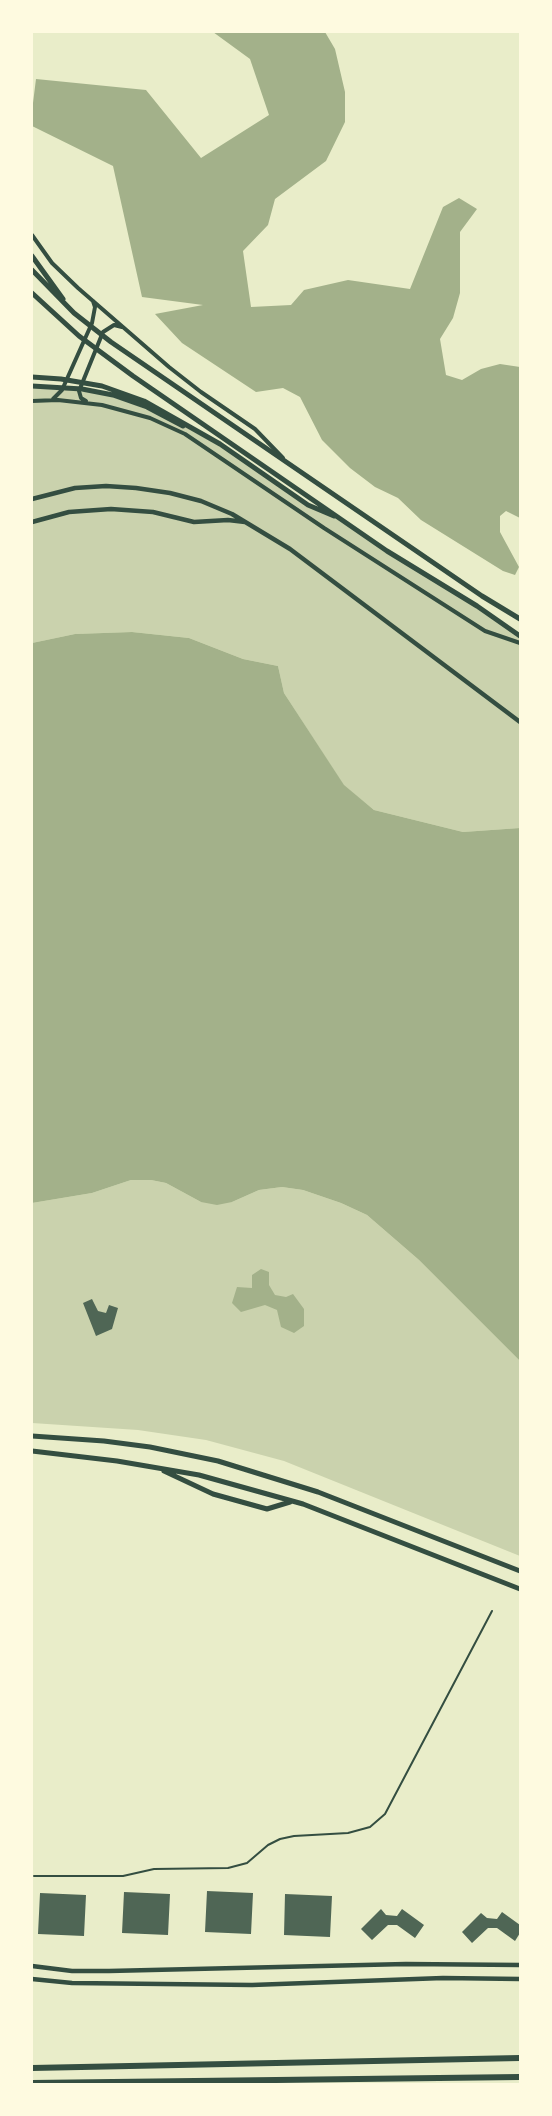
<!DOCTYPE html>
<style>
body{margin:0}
#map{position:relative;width:552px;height:2116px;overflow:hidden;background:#e9edc9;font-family:"Exo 2",sans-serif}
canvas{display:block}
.frame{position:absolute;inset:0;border:33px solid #fefae0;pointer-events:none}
</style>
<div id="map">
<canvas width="552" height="2116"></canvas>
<div class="frame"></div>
</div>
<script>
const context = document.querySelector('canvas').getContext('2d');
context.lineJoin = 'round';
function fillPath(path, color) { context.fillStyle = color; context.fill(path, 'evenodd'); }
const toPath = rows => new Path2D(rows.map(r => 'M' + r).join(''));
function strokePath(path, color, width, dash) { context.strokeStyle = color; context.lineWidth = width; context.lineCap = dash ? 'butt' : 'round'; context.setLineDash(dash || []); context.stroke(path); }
fillPath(toPath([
 [32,386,113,395,182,425,237,456,308,505,347,522,520,636,520,828,463,832,374,810,344,786,284,693,278,666,243,659,189,638,132,632,75,634,32,643],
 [131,1180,151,1180,166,1183,201,1202,232,1202,259,1190,282,1187,303,1190,341,1203,367,1215,419,1260,520,1361,520,1556,284,1461,206,1440,138,1430,32,1423,32,1203,92,1193]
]), '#cad2ad');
fillPath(toPath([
 [213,32,325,32,335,49,345,92,345,122,326,161,275,199,268,225,243,251,251,307,291,305,304,290,348,280,410,289,443,207,459,198,477,209,460,232,460,293,453,318,440,339,446,375,462,380,481,369,500,364,520,367,520,518,506,511,500,516,500,532,519,567,515,575,503,571,421,520,398,498,375,487,350,468,322,440,300,397,283,388,256,392,182,343,155,314,203,305,142,297,113,166,32,126,32,111,36,79,146,90,201,158,269,115,250,59],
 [132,632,189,638,243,659,278,666,284,693,344,785,374,810,463,832,520,828,520,1361,419,1260,367,1215,341,1203,303,1190,282,1187,259,1190,232,1202,217,1205,201,1202,166,1183,151,1180,131,1180,92,1193,32,1203,32,643,75,634],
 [261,1269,269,1272,269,1285,275,1295,286,1297,293,1294,304,1309,304,1326,294,1333,281,1327,277,1310,265,1305,241,1312,232,1303,237,1287,252,1288,252,1275]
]), '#a3b18a');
fillPath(toPath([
 [92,1299,98,1311,106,1313,109,1305,118,1308,112,1329,96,1336,83,1303],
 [207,1891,253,1893,251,1934,205,1932],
 [124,1892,170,1894,168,1935,122,1933],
 [40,1893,86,1895,84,1936,38,1934],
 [285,1894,332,1896,330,1937,284,1935],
 [381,1909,386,1915,397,1916,402,1909,424,1925,415,1938,397,1925,388,1925,372,1940,361,1929],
 [502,1912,520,1925,520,1933,515,1941,497,1928,488,1928,472,1943,462,1932,481,1913,487,1918,497,1919]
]), '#4f6655');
strokePath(toPath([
 [34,1876,123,1876,154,1869,228,1868,247,1863,268,1845,280,1839,294,1836,348,1833,370,1827,385,1814,492,1611]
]), '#344e41', 2);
strokePath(toPath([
 [32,235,52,263,78,288,169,367,201,392,255,429,283,458],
 [53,399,62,390,92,323,95,307,93,301],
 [32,401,58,400,102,405,150,418,185,434,324,528,485,631,520,643],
 [86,401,81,398,79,391,103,332,114,325,122,327]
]), '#344e41', 4);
strokePath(toPath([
 [32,499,75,488,106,486,136,488,170,493,201,501,232,514,290,549,520,722],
 [32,522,69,512,111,509,153,512,194,522,228,520,245,522],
 [32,1966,72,1971,109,1971,406,1964,520,1965],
 [32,1979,72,1983,252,1985,443,1978,520,1979]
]), '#344e41', 4.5);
strokePath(toPath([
 [32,1436,104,1441,150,1447,218,1461,318,1492,520,1571],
 [32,1451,117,1461,199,1475,303,1504,520,1589],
 [164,1471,213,1494,267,1509,290,1502]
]), '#344e41', 5);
strokePath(toPath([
 [32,256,63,299],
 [32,270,74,313,111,342,482,596,520,619],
 [32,293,79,336,133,376,387,551,477,606,520,636],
 [32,377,61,379,102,386,144,401,220,444,308,505,334,516],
 [32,386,82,389,113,395,147,407,183,426]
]), '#344e41', 5);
strokePath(toPath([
 [32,2068,520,2058],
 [32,2083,520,2077]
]), '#344e41', 6);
</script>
